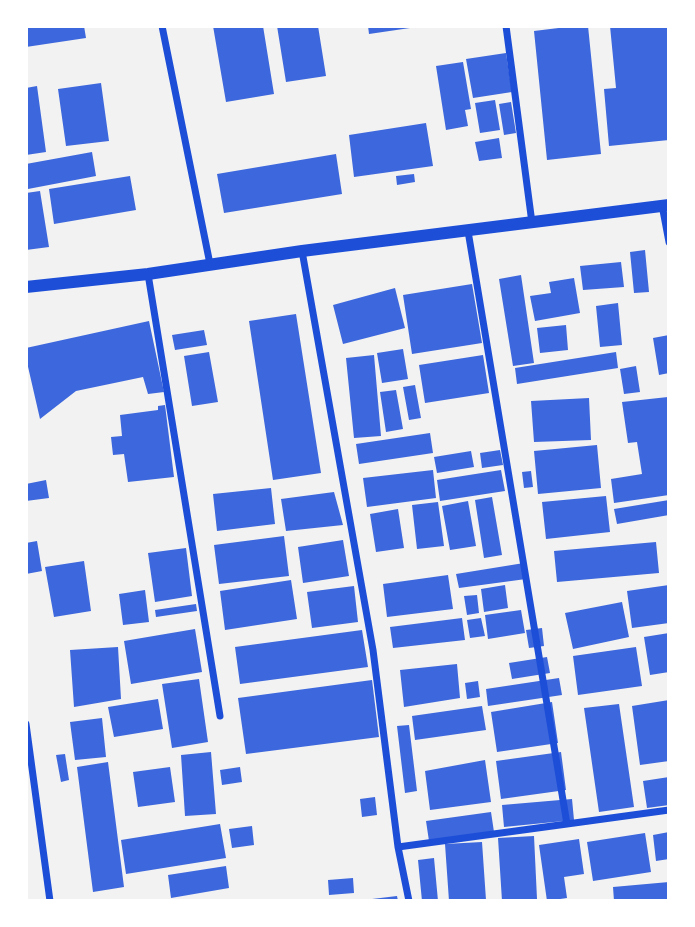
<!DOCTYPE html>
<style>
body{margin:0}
#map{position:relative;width:695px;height:927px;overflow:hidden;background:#f2f2f2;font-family:Lato,sans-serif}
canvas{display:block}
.frame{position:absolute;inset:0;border:28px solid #fff;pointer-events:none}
</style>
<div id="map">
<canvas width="695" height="927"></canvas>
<div class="frame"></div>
</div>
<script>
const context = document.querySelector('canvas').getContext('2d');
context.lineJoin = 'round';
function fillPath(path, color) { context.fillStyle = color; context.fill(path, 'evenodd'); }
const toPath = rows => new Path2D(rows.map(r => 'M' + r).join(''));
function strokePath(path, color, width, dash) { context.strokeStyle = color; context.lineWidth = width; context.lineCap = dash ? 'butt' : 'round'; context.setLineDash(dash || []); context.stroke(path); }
fillPath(toPath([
 [26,26,84,26,86,38,26,47],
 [213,26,263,26,274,94,226,102],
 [277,26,318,26,326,76,286,82],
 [368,26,410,26,410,28,369,34],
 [575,26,588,26,601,154,547,160,534,31],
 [610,26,667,26,669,140,609,146,604,89,616,88],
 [506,53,512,92,473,98,466,59],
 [463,62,471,109,465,110,468,126,446,130,436,66],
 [101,83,109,141,66,146,58,89],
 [37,86,46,152,26,155,26,88],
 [495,100,500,130,480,133,475,103],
 [511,102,516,133,504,135,499,104],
 [426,123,433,166,354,177,349,135],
 [499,138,502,158,479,161,475,142],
 [92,152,96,176,28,189,26,164],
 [336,154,342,194,224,213,217,174],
 [414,174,415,182,397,185,396,176],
 [130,176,136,210,54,224,49,189],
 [40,191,49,247,26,250,26,193],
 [645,250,649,292,634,293,630,252],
 [621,262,624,287,583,290,580,266],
 [521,275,534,363,513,366,499,279],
 [574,278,580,313,535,321,530,296,551,293,549,282],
 [472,284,482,343,412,354,403,295],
 [395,288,405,328,343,344,333,305],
 [618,303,622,345,600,347,596,306],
 [296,314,321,473,273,480,249,321],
 [149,321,164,392,148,394,143,377,76,391,40,419,26,358,26,348],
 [566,325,568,350,540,353,537,328],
 [204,330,207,345,175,350,172,335],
 [669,335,669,373,659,375,653,338],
 [403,349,408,379,382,383,377,353],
 [209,352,218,402,192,406,184,356],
 [616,352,618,368,517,384,515,368],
 [374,355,381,436,354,438,346,358],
 [483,355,489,393,425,403,419,365],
 [636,366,640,392,624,394,620,369],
 [415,385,421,418,409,420,403,387],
 [396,390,403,429,386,432,380,392],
 [668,397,669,495,614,503,611,479,642,474,637,442,628,443,622,402],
 [589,398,591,440,534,442,531,401],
 [165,405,174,477,128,482,124,454,113,455,111,437,122,436,120,415,158,410,158,406],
 [430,433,433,453,359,464,356,444],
 [597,445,601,488,538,494,534,451],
 [500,450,503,465,482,468,480,453],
 [471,451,474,467,437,473,434,457],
 [433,470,436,498,367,507,363,478],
 [501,470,505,491,440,501,437,480],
 [531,471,533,487,524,488,522,472],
 [46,480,49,498,26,501,26,484],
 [271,488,275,524,217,531,213,494],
 [334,492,343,525,286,531,281,499],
 [606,496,610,532,546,539,542,502],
 [492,497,502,555,484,558,475,500],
 [669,500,669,515,617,524,614,509],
 [468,501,476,546,450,550,442,506],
 [438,502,444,546,417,549,412,505],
 [398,509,404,548,376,552,370,514],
 [284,536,289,576,219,584,214,545],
 [343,540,349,576,303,583,298,547],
 [37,541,42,571,26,574,26,543],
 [656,542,659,573,557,582,554,551],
 [186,548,192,596,155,602,148,553],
 [84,561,91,611,54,617,45,567],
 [524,563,526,579,459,588,456,574],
 [448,575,453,609,387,617,383,584],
 [291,580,297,619,225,630,220,591],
 [505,585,508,608,484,612,481,589],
 [669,585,669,623,632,628,627,591],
 [354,586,358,622,312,628,307,592],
 [145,590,149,622,123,625,119,594],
 [477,595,479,613,467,615,464,596],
 [622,602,629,637,573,649,565,613],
 [196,604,197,611,156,617,155,610],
 [521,610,525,633,488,639,485,615],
 [462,618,465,640,393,648,390,627],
 [481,618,485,636,470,638,467,620],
 [542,628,544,646,529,648,526,630],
 [195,629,202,672,131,684,124,641],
 [362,630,368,667,240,684,235,647],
 [669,633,669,672,650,675,644,637],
 [118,647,121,699,74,707,70,650],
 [636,647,642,686,578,695,573,656],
 [547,657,550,673,512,679,509,663],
 [457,664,460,698,404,707,400,670],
 [559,678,562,695,488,706,486,689],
 [199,679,208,742,172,748,162,684],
 [372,680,379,737,246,754,238,698],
 [478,681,480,697,467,699,465,683],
 [158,699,163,729,114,737,108,707],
 [669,700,669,761,640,765,632,706],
 [552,702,558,743,497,752,491,712],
 [619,704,634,807,599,812,584,708],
 [482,706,486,730,415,740,412,716],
 [102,718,106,757,75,760,70,722],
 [409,725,417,791,405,793,397,726],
 [211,752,216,814,185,816,181,755],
 [561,752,566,790,501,799,496,761],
 [65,754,69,780,61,782,56,755],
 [485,760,491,802,430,810,425,771],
 [108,762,124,887,93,892,77,767],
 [170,767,175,802,138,807,133,772],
 [240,767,242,782,222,785,220,770],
 [669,777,669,805,647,808,643,781],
 [375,797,377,815,362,817,360,799],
 [572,799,574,820,504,827,502,805],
 [491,812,494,832,429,841,426,821],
 [220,824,226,858,126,874,121,840],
 [252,826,254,845,232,848,229,829],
 [669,832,669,859,656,861,653,835],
 [645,833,651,872,593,881,587,842],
 [534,836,537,899,502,901,498,838],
 [579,839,584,874,564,877,567,898,547,901,539,845],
 [482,842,486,900,449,901,445,844],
 [434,858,438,901,422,901,418,860],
 [226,866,229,888,171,898,168,875],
 [353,878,354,893,329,895,328,880],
 [669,882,669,901,614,901,613,887],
 [397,896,398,901,372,901,372,899]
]), '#3d67dc');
strokePath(toPath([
 [162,26,210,264],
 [506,26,532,223],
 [662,205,669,242],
 [468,231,567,824,669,810],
 [302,251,373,650,398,847,409,901],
 [148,274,220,716],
 [26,724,50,901],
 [398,847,567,824]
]), '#1d4ed8', 7);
strokePath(toPath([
 [26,287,148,274,302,251,669,205]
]), '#1d4ed8', 12);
</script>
